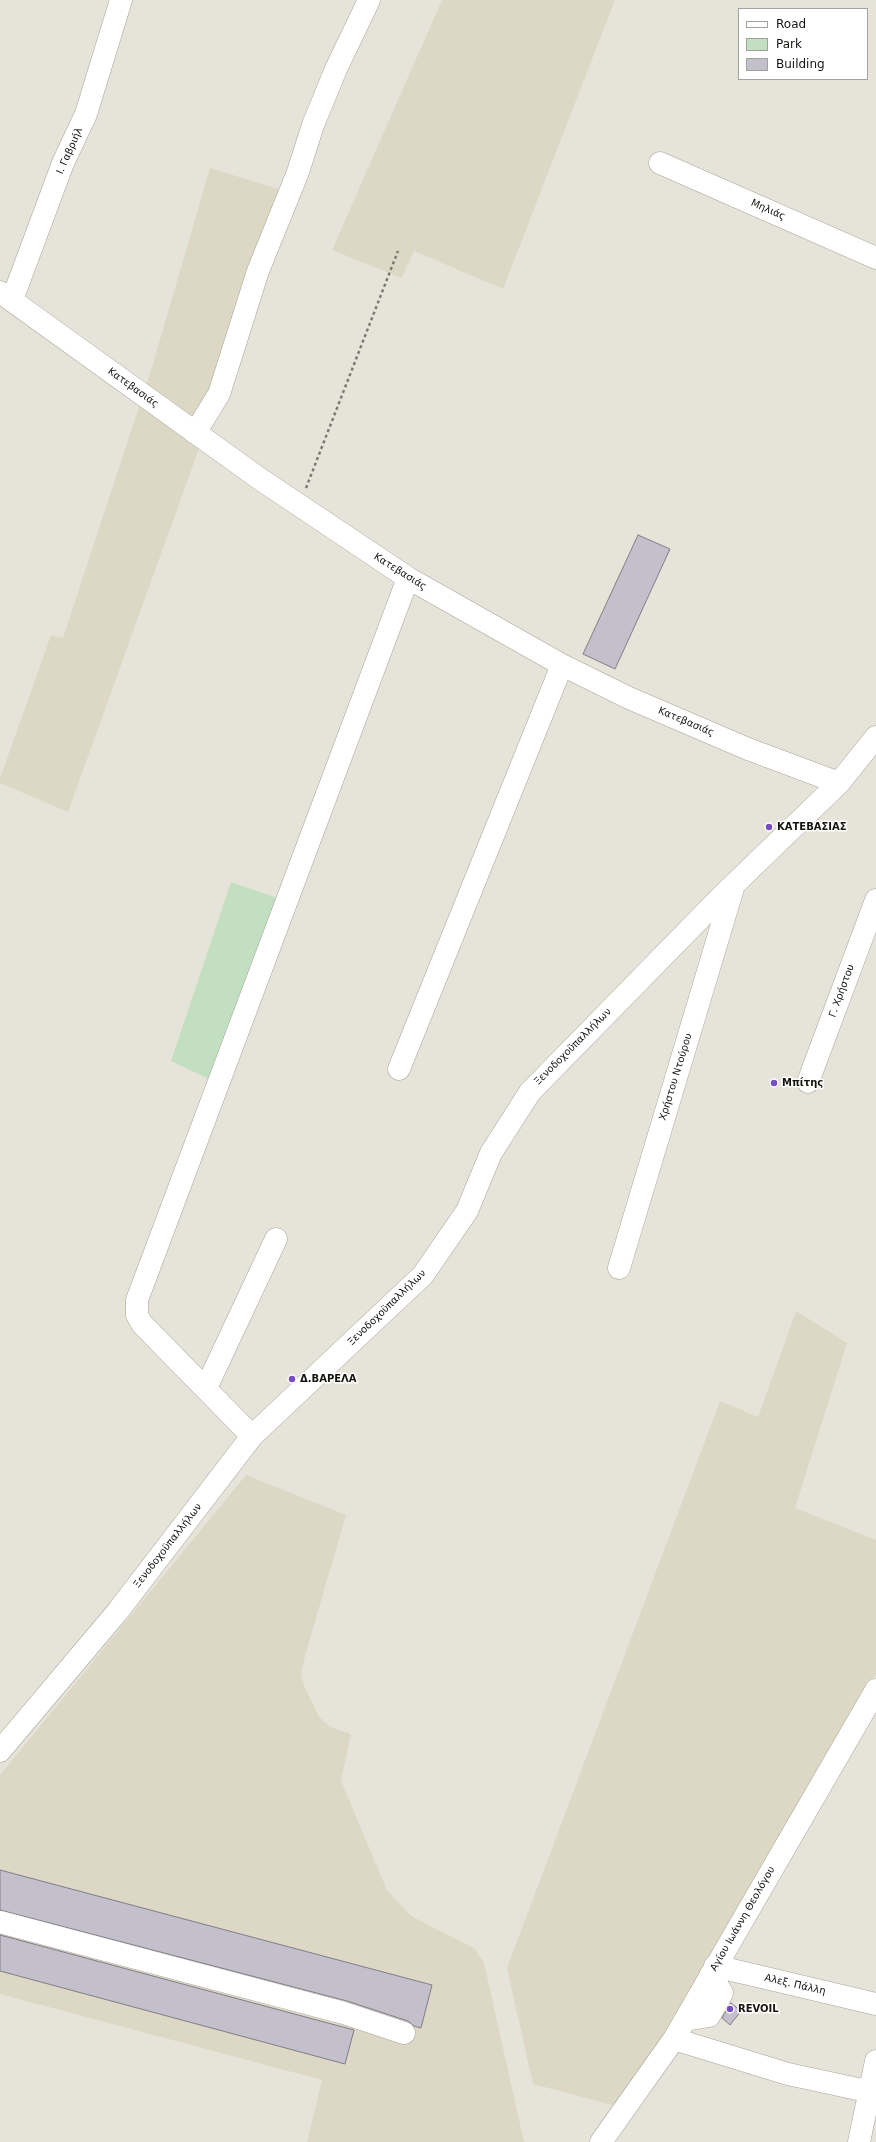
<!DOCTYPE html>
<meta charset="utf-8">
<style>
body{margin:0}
#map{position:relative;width:876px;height:2142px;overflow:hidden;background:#e6e4d9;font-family:"DejaVu Sans",sans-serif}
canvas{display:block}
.legend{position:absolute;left:738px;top:8px;width:130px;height:72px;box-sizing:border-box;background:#fff;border:1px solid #a1a19f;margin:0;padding:5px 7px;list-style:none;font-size:12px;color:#151410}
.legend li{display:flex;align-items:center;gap:8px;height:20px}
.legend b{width:20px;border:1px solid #a1a19f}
</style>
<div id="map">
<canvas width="876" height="2142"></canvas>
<ul class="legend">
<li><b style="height:5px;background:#fff"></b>Road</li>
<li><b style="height:11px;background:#c3dfc2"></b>Park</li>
<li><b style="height:11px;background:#c3c0cb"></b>Building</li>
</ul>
</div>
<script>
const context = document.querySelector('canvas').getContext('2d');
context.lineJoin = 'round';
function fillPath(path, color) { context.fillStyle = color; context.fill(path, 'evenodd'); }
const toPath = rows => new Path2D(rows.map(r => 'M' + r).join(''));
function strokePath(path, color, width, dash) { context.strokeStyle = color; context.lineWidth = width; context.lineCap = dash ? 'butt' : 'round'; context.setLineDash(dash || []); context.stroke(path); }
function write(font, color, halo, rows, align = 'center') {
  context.font = font + ' "DejaVu Sans",sans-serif'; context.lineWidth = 3; context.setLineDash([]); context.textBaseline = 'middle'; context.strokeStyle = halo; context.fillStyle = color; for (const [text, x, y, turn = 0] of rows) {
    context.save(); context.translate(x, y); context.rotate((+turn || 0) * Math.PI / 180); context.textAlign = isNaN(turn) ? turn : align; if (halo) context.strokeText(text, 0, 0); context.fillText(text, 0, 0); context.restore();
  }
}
fillPath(toPath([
 [442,0,615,0,503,289,414,251,402,278,332,250],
 [210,168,291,193,68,812,0,783,0,778,51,635,63,638,152,367],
 [796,1311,847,1343,795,1508,876,1540,876,1674,801,1811,620,2107,533,2084,507,1968,720,1401,758,1417],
 [246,1475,346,1515,305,1656,301,1675,305,1688,319,1717,330,1727,351,1734,341,1781,387,1890,408,1913,417,1919,475,1949,484,1963,524,2142,307,2142,322,2080,0,1994,0,1775]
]), '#dcd8c5');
fillPath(toPath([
 [231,882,280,899,215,1082,171,1061]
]), '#c3dfc2');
const building = toPath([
 [638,535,670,549,615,669,583,654,638,535],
 [0,1870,432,1985,421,2028,414,2026,408,2021,347,2001,0,1910,0,1870],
 [0,1935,354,2030,345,2064,0,1971,0,1935],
 [731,2003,741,2011,730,2025,722,2018,731,2003]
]);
fillPath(building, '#c3c0cb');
strokePath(building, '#807d87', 1);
const minor = toPath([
 [660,163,876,258],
 [0,292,260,479,408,578,562,665,629,698,748,749,839,783],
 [12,300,63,163,86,114,121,0],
 [195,433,219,394,258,271,298,172,313,125,336,69,369,0],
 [399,1069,562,665],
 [808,1082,876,900],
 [619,1268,733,888],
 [206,1388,276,1239],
 [252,1436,142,1324,137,1315,137,1300,408,578],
 [0,1751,118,1611,252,1436,423,1275,467,1211,491,1153,530,1092,719,899,839,783,876,737],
 [0,1922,344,2013,404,2033],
 [715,1966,876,2004],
 [685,2020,709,2016,722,1993,711,1974],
 [674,2039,788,2074,876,2093],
 [601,2142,674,2039,876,1690],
 [859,2142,876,2061]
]);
strokePath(minor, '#a6a499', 23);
strokePath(toPath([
 [306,488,398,251]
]), '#7b7a72', 2.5, [3, 3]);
strokePath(minor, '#fff', 22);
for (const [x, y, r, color] of [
 [769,827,4,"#784ec6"],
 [774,1083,4,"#784ec6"],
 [292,1379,4,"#784ec6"],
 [730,2009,4,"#784ec6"]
]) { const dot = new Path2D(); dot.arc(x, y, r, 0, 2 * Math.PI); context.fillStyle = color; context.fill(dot); strokePath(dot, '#fff', 1.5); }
write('10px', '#151410', '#fff', [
 ["Ι. Γαβριήλ",70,151,-66],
 ["Μηλιάς",768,210,24],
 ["Κατεβασιάς",133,388,36],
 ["Κατεβασιάς",400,572,32],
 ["Κατεβασιάς",686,722,23],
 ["Γ. Χρήστου",842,991,-70],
 ["Ξενοδοχοϋπαλλήλων",573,1047,-45],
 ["Χρήστου Ντούρου",676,1077,-73],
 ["Ξενοδοχοϋπαλλήλων",387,1308,-44],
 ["Ξενοδοχοϋπαλλήλων",168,1546,-52],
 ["Αγίου Ιωάννη Θεολόγου",743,1919,-60],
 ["Αλεξ. Πάλλη",795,1985,13]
]);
write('bold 10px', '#151410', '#fff', [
 ["ΚΑΤΕΒΑΣΙΑΣ",777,827],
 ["Μπίτης",782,1083],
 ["Δ.ΒΑΡΕΛΑ",300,1379],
 ["REVOIL",738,2009]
], 'left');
</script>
